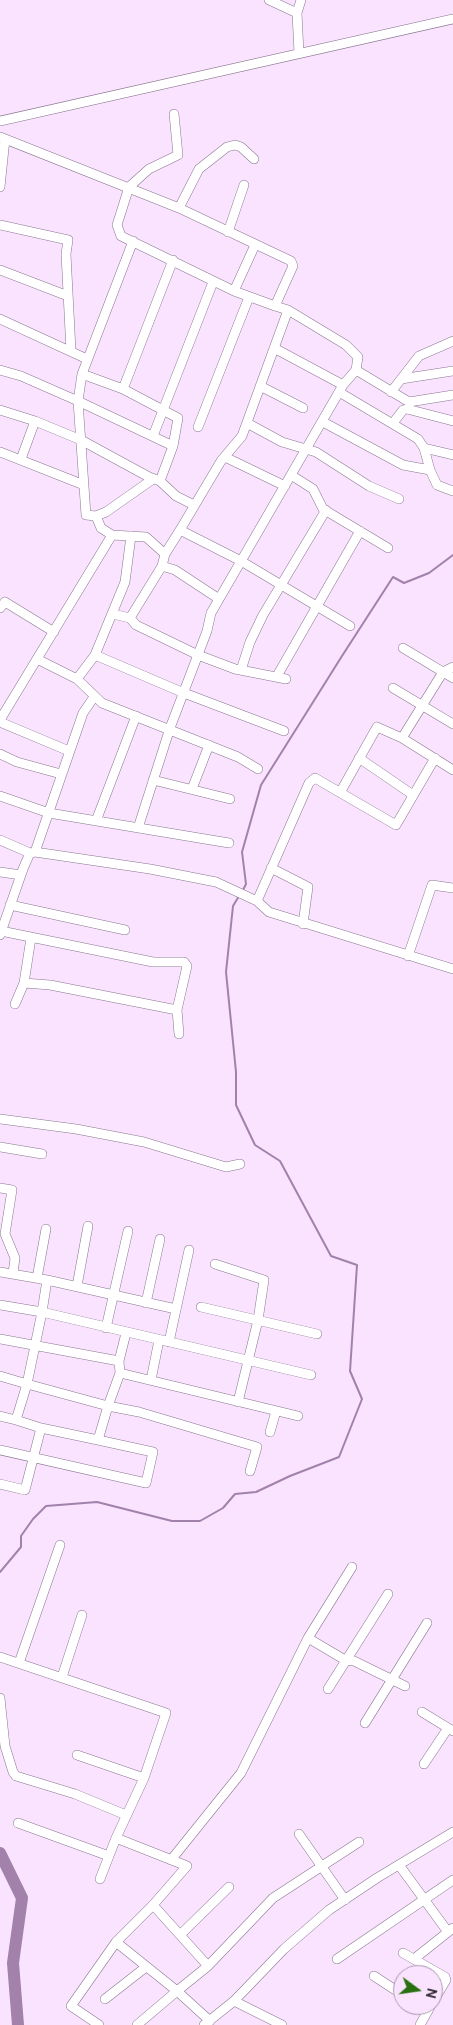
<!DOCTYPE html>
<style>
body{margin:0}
#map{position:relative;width:453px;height:2025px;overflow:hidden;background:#f9e3fe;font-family:Cabin,sans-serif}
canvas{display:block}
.north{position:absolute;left:393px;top:1965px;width:50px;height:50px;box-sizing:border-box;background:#f9e3fe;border:1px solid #a999ad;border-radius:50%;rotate:104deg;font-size:14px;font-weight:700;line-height:20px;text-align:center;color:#312933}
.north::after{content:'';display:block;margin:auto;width:18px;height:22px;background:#287010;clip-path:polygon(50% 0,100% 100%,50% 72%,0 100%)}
</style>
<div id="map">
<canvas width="453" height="2025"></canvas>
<div class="north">N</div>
</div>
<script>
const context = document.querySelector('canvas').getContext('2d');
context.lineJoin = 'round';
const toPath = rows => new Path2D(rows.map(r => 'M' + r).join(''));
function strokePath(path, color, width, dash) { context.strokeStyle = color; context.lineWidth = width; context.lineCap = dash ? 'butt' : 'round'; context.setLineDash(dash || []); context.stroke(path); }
strokePath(toPath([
 [243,890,246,884,242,852,261,785,342,656,393,577,404,583,429,573,453,555],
 [0,1572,21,1547,21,1536,33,1519,46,1506,97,1502,172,1521,200,1521,223,1508,235,1494,256,1492,290,1476,339,1457,362,1399,350,1371,357,1265,331,1256,280,1161,255,1145,236,1105,236,1072,226,972,233,906,239,896]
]), '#a282aa', 2);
strokePath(toPath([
 [0,1853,22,1898,13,1963,18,2025]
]), '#a282aa', 12);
const minor = toPath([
 [269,0,297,13],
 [299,53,297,13,301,0],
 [174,114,178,155,149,169,129,187,117,225,121,236,234,291,275,306],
 [0,121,453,19],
 [0,137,179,208,291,261,293,266,275,306,288,310,346,345,358,357,356,370,409,402,453,395],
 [0,187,5,139],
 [179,208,199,169,227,147,235,145,241,147,254,159],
 [0,225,68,240,66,254,71,351],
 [228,232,244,185],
 [133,241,82,374,78,401,86,515,96,516,106,512,153,479],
 [0,270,68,296],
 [234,291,255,245],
 [288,310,242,436,221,461,180,530,241,561,350,626],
 [0,319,87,359],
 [274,348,343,385],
 [0,370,21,376,78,401,173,446,160,481,149,477,81,440,35,421,0,410],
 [82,374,123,389,178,418,173,446],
 [401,379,453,371],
 [260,386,303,408],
 [123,389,173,260],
 [391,392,419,356,453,341],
 [323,422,403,465,430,470,424,448,418,439,339,392],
 [247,423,282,442,316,452,369,486,399,499],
 [393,423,403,410,407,409,453,421],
 [198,427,249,297],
 [153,436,213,282],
 [424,448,453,455],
 [0,452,84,485],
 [225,457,285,486],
 [21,459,35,421],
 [430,470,437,485,453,491],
 [291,475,313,489,323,509,388,548],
 [160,481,176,496,194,505],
 [96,516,101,528,112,535,146,537,165,554],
 [180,530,165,554,162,566,175,570,219,599],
 [0,608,5,602,54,632],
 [113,614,130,618,136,625,198,655,235,669,286,679],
 [130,618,162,566],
 [403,648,453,678],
 [95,655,184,693,284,731],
 [37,659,77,679,102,703,238,757,258,769],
 [241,670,250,642,263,615,326,510],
 [277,676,360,531],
 [77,679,95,655,125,582,131,536],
 [393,688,453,724],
 [0,720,112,535],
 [0,722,69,751],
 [402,738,443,672,453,667],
 [0,754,17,762,61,774],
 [359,758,413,795],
 [153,780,230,799],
 [192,789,209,745],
 [341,791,377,727,402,738,453,770],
 [0,796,49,813,229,843],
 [96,821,136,716],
 [138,828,170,728,207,631,211,613,343,385,356,370],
 [0,840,30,853],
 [35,852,150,869,216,882,257,901,269,912,453,969],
 [271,868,308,887,303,924],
 [0,872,21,875],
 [257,901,309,783,315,778,396,825,435,758],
 [10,905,125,930],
 [1,931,153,962,184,962,187,966,177,1010],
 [0,935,23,869,30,853,35,852,83,713,94,697],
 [31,938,24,983,50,985,177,1010,179,1034],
 [408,956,432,885,453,888],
 [15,1004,24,983],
 [0,1119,76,1129,144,1142,226,1167,240,1164],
 [0,1147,42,1154],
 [0,1188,12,1190,5,1234,15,1258,13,1273],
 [215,1264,264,1280,258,1320,238,1402],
 [0,1272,47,1280,42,1312,311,1375],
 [37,1278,46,1229],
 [47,1280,176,1309],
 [77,1286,88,1226],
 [146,1303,160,1239],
 [0,1305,42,1312,27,1384,0,1376],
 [201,1307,317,1334],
 [106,1328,128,1231],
 [126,1333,119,1361,120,1373,298,1416],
 [0,1339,119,1361],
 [169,1342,189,1250],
 [151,1380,159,1340],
 [0,1416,16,1420],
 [41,1428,16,1420,27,1384,108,1406,120,1373],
 [270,1432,276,1411],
 [0,1450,146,1483,153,1452,98,1440],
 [0,1484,25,1490,41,1428,98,1440,108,1406,139,1412,257,1447,250,1471],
 [308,1638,345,1660,354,1661,405,1686],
 [0,1657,166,1713,144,1778],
 [19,1663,60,1545],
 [62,1677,82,1615],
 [328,1689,388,1594],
 [0,1698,5,1746,13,1772,16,1776,75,1794,126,1815],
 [422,1712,453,1731],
 [365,1723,427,1623],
 [77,1755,144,1778,116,1838,187,1866,153,1905],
 [424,1764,448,1728],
 [18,1823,109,1856],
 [299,1834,345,1900],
 [171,1860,241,1773,308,1638,352,1567],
 [399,1865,448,1932],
 [100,1879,116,1838],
 [180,1935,229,1887],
 [403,1953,445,1977,446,1980,433,2002],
 [337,1959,453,1880],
 [414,1959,453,1928],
 [208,1966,273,1898,359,1842],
 [374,1976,403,1995],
 [105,1999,146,1967],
 [234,2001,284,1949,329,1910,377,1878,453,1832],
 [418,2005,428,2011],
 [99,2025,71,2006,116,1942,153,1905,208,1966,177,1991,116,1942],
 [137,2025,177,1991,210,2021],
 [204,2025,234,2001,282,2025],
 [420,2025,431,2005]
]);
strokePath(minor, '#89768e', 10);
strokePath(minor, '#fff', 9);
</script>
